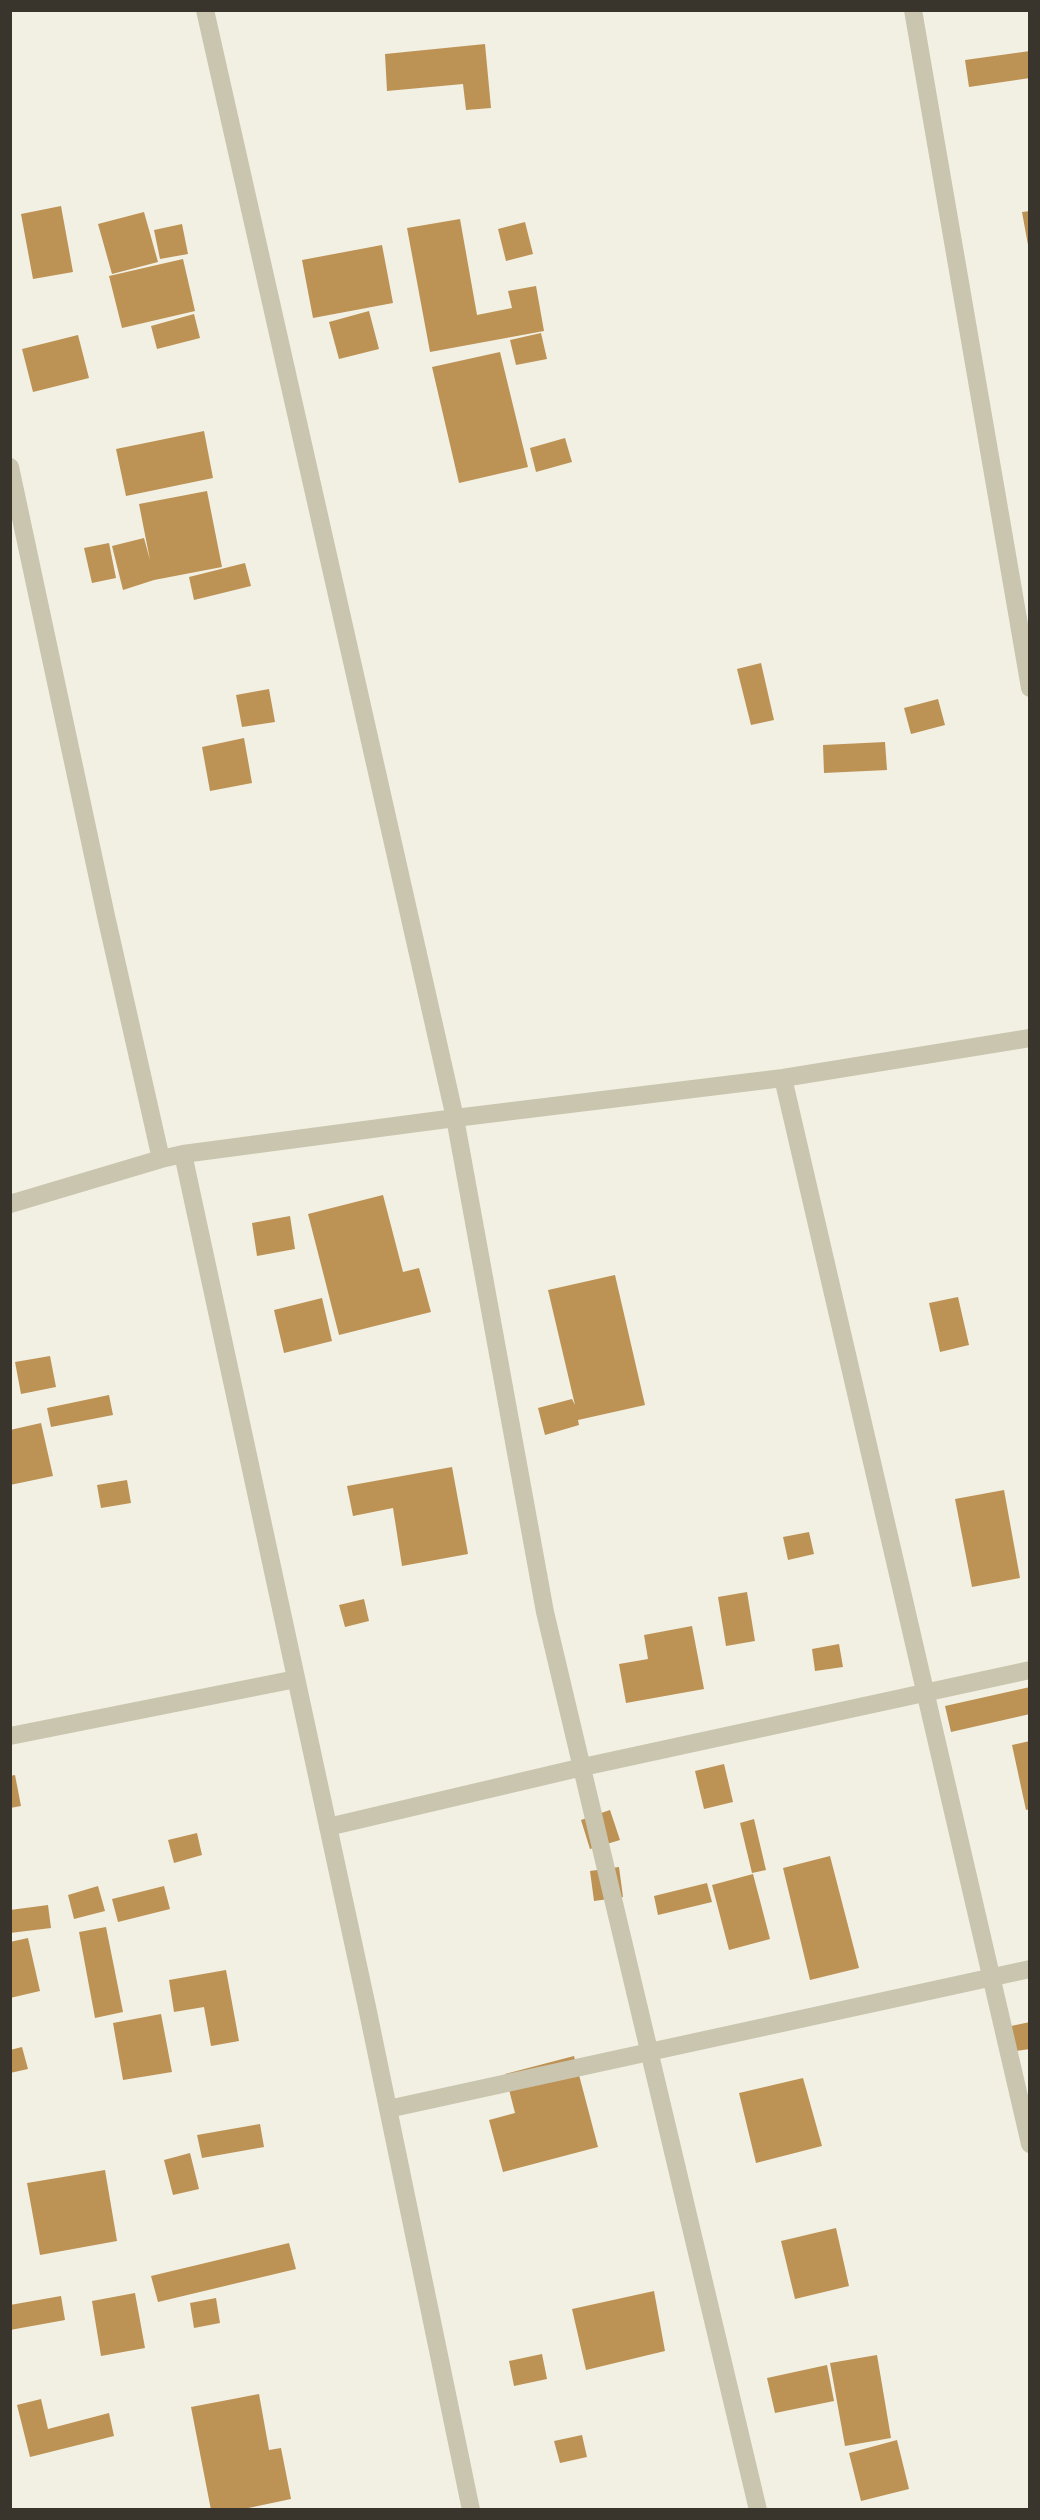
<!DOCTYPE html>
<style>
body{margin:0}
#map{position:relative;width:1040px;height:2520px;overflow:hidden;background:#f2f0e2;font-family:Poppins,sans-serif}
canvas{display:block}
.frame{position:absolute;inset:0;border:12px solid #39352c;pointer-events:none}
</style>
<div id="map">
<canvas width="1040" height="2520"></canvas>
<div class="frame"></div>
</div>
<script>
const context = document.querySelector('canvas').getContext('2d');
context.lineJoin = 'round';
function fillPath(path, color) { context.fillStyle = color; context.fill(path, 'evenodd'); }
const toPath = rows => new Path2D(rows.map(r => 'M' + r).join(''));
function strokePath(path, color, width, dash) { context.strokeStyle = color; context.lineWidth = width; context.lineCap = dash ? 'butt' : 'round'; context.setLineDash(dash || []); context.stroke(path); }
fillPath(toPath([
 [485,44,491,108,466,110,463,84,387,91,385,54],
 [1030,51,1030,78,969,87,965,60],
 [61,206,73,272,33,279,21,214],
 [1030,211,1030,244,1028,245,1022,212],
 [144,212,158,262,112,274,98,224],
 [460,219,477,315,512,308,508,291,536,286,544,331,430,352,407,228],
 [525,222,533,254,506,261,498,229],
 [182,224,188,254,160,259,154,230],
 [382,245,393,303,313,318,302,260],
 [183,259,195,311,122,328,109,276],
 [369,311,379,349,339,359,329,322],
 [194,314,200,338,157,349,151,326],
 [541,333,547,359,516,365,510,340],
 [78,335,89,378,33,392,22,349],
 [500,352,528,467,459,483,432,367],
 [204,431,213,478,126,496,116,449],
 [565,438,572,462,536,472,530,448],
 [207,491,222,567,154,580,123,590,112,546,144,538,150,560,139,504],
 [109,543,116,578,92,583,84,548],
 [245,563,251,586,194,600,189,577],
 [761,663,774,720,751,725,737,669],
 [269,689,275,722,242,727,236,695],
 [938,699,945,725,911,734,904,708],
 [244,738,252,783,210,791,202,747],
 [885,742,887,770,824,773,823,745],
 [383,1195,403,1272,419,1268,431,1312,339,1335,308,1214],
 [290,1216,295,1249,257,1256,252,1223],
 [615,1275,645,1405,578,1420,579,1425,545,1435,538,1408,572,1399,575,1405,548,1290],
 [958,1297,969,1345,940,1352,929,1303],
 [322,1298,332,1341,284,1353,274,1310],
 [50,1356,56,1387,21,1394,15,1362],
 [109,1395,113,1415,51,1427,47,1408],
 [41,1423,53,1476,10,1485,10,1430],
 [452,1467,468,1554,402,1566,393,1508,353,1516,347,1486],
 [127,1480,131,1503,101,1508,97,1485],
 [1004,1490,1020,1578,972,1587,955,1499],
 [809,1532,814,1554,788,1560,783,1537],
 [747,1592,755,1641,726,1646,718,1597],
 [364,1599,369,1621,345,1627,339,1605],
 [692,1626,704,1689,626,1703,619,1664,648,1659,644,1635],
 [839,1644,843,1667,815,1671,812,1649],
 [1030,1687,1030,1714,951,1732,945,1706],
 [1030,1741,1030,1809,1026,1810,1012,1745],
 [724,1764,733,1802,704,1809,695,1771],
 [15,1775,21,1806,10,1808,10,1776],
 [610,1810,620,1840,590,1849,581,1820],
 [754,1819,766,1870,752,1873,740,1823],
 [197,1833,202,1855,174,1863,168,1840],
 [830,1856,859,1968,810,1980,783,1868],
 [619,1867,623,1897,594,1901,590,1871],
 [753,1874,770,1939,729,1950,712,1885],
 [707,1883,712,1902,658,1915,654,1896],
 [98,1886,105,1911,74,1919,68,1895],
 [164,1886,170,1909,118,1922,112,1899],
 [48,1905,51,1928,10,1933,10,1910],
 [106,1927,123,2012,95,2018,79,1932],
 [28,1938,40,1991,10,1998,10,1942],
 [226,1970,239,2041,211,2046,204,2007,174,2012,169,1980],
 [161,2014,172,2072,123,2080,113,2023],
 [1030,2022,1030,2049,1016,2051,1011,2026],
 [22,2047,28,2069,10,2073,10,2050],
 [574,2056,598,2147,503,2172,489,2120,515,2113,505,2074],
 [803,2078,822,2146,756,2163,739,2093],
 [260,2124,264,2147,202,2158,197,2135],
 [190,2153,199,2189,173,2195,164,2160],
 [105,2170,117,2241,40,2255,27,2183],
 [836,2228,849,2286,795,2299,781,2241],
 [289,2243,296,2269,158,2302,151,2276],
 [654,2291,665,2351,586,2370,572,2309],
 [135,2293,145,2348,101,2356,92,2301],
 [61,2296,65,2320,10,2330,10,2305],
 [216,2298,220,2323,194,2328,190,2303],
 [542,2354,547,2379,514,2386,509,2361],
 [877,2355,891,2438,845,2446,830,2363],
 [827,2365,834,2401,775,2413,767,2378],
 [259,2394,269,2450,281,2448,291,2499,239,2510,211,2510,191,2407],
 [41,2399,48,2429,109,2413,114,2436,30,2457,17,2405],
 [582,2435,587,2457,560,2463,554,2441],
 [897,2440,909,2489,861,2501,849,2453]
]), '#bd9255');
strokePath(toPath([
 [205,10,455,1118,545,1612,758,2510],
 [913,10,1030,688],
 [10,467,106,916,161,1159,10,1204],
 [783,1078,1030,2144],
 [183,1154,367,2007,471,2510],
 [161,1159,183,1154,455,1118,783,1078,1030,1038],
 [10,1736,296,1679],
 [328,1827,583,1767,1030,1670],
 [388,2109,1030,1969]
]), '#cac5af', 18);
</script>
